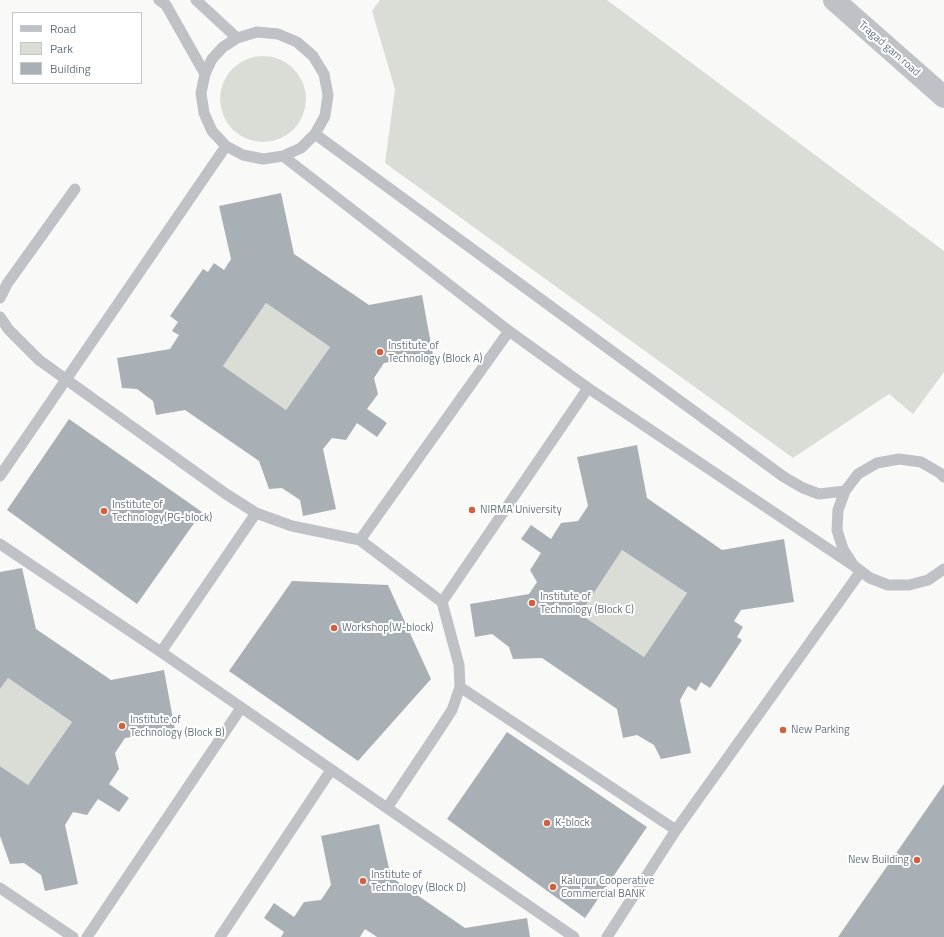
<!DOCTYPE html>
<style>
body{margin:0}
#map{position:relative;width:944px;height:937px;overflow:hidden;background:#f9f9f7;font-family:"Titillium Web",sans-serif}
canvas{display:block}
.legend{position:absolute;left:12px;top:12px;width:130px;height:72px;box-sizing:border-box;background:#fff;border:1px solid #c2c7cc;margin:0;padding:5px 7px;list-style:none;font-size:12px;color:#66747f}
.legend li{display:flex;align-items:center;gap:8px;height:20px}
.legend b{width:20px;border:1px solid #c2c7cc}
</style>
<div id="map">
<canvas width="944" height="937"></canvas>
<ul class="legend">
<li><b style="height:5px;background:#bec2c6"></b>Road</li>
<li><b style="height:11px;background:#d9ddd6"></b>Park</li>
<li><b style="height:11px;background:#a9b0b5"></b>Building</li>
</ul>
</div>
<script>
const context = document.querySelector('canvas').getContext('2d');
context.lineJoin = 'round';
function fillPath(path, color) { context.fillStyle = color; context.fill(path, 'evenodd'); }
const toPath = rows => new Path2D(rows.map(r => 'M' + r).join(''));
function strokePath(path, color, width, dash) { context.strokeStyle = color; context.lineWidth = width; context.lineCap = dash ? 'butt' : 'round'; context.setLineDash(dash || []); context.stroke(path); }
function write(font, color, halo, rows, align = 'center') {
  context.font = font + ' "Titillium Web",sans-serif'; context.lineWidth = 4; context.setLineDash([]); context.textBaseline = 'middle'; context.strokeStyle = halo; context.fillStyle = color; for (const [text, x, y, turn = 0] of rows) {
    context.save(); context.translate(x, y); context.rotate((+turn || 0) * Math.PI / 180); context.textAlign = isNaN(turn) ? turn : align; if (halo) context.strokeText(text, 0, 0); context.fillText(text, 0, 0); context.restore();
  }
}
fillPath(toPath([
 [380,0,607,0,944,251,944,372,913,414,889,394,793,458,385,163,395,89,372,11],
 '220 99a43 43 0 1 1 86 0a43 43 0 1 1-86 0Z',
 [266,303,330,347,286,410,223,366],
 [622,550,687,593,644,657,580,614],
 [8,678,72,722,28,785,0,766,0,689]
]), '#d9ddd6');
fillPath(toPath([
 [281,193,294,254,369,305,422,295,433,355,384,363,374,378,378,394,367,409,387,423,377,437,357,423,346,440,332,438,323,449,336,509,303,516,300,500,282,488,269,489,259,461,185,410,156,415,153,401,137,389,122,388,117,358,170,349,179,335,172,331,178,322,170,316,203,269,208,272,214,263,224,270,231,259,219,206],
 [266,303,330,347,286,410,223,366],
 [69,419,202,512,137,604,7,510],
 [637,445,647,498,722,550,784,539,794,602,741,610,734,621,743,627,737,637,742,640,710,688,701,682,696,691,688,686,680,700,691,753,661,759,654,745,637,735,623,738,617,709,542,658,513,659,509,647,492,634,475,637,470,604,529,594,537,582,530,570,541,553,521,539,531,525,551,539,561,523,578,521,588,506,577,457],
 [622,550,687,593,644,657,580,614],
 [22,568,36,629,111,680,164,670,175,730,125,738,115,753,119,769,109,784,129,798,119,812,98,799,87,815,73,812,65,825,78,884,45,891,41,875,24,863,10,864,0,836,0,766,28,785,72,722,8,678,0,689,0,572],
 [292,581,388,585,431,679,358,761,229,671],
 [507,732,647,827,585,918,447,819],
 [944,784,944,937,838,937],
 [379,824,391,877,465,928,527,918,530,937,377,937,365,929,360,937,281,937,284,932,264,918,274,903,294,917,304,902,321,900,331,885,321,836]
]), '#a9b0b5');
strokePath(toPath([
 [159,0,166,5,205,74],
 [196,0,237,38],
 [315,134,784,477,803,488,819,494,845,491],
 [283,156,301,148,315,134,325,116,328,95,324,74,313,56,297,42,278,34,257,32,237,38,223,47,212,59,205,74,201,93,204,113,212,131,226,146,243,155,263,159,283,156,509,331,588,388,854,566],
 [0,298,7,284,75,189],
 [0,317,9,330,39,360,226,494,256,513,292,526,360,540,442,602,459,665,460,687,452,710,439,730,387,808,161,652,256,513],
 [0,476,226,146],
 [944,477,940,473,921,462,899,459,877,463,858,474,845,491,838,510,837,530,843,549,854,566,870,578,888,585,909,585,928,580,944,569],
 [360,540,509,331],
 [0,544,161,652],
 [442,602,588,388],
 [460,687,676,830],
 [387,808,574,937],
 [0,888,73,937],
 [87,937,241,708],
 [220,937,331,770],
 [607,937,676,830,861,571]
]), '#bec2c6', 11);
strokePath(toPath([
 [834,0,944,97]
]), '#bec2c6', 22);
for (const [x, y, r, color] of [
 [380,352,4,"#d25f3e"],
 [472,510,4,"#d25f3e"],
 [104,511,4,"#d25f3e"],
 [532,603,4,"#d25f3e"],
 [334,628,4,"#d25f3e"],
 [122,726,4,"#d25f3e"],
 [783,730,4,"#d25f3e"],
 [547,823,4,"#d25f3e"],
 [917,860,4,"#d25f3e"],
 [363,881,4,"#d25f3e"],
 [553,887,4,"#d25f3e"]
]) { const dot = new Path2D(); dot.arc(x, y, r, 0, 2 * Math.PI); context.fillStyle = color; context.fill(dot); strokePath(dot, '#fff', 1.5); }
write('11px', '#66747f', '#fff', [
 ["Tragad gam road",889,49,41]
]);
write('11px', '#66747f', '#fff', [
 ["Institute of",388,346],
 ["Technology (Block A)",388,359],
 ["Institute of",112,505],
 ["Technology(PG-block)",112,518],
 ["NIRMA University",480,510],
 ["Institute of",540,597],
 ["Technology (Block C)",540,610],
 ["Workshop(W-block)",342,628],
 ["Institute of",130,720],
 ["Technology (Block B)",130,733],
 ["New Parking",791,730],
 ["K-block",555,823],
 ["New Building",909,860,"right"],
 ["Institute of",371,875],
 ["Technology (Block D)",371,888],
 ["Kalupur Cooperative",561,881],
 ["Commercial BANK",561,894]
], 'left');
</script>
